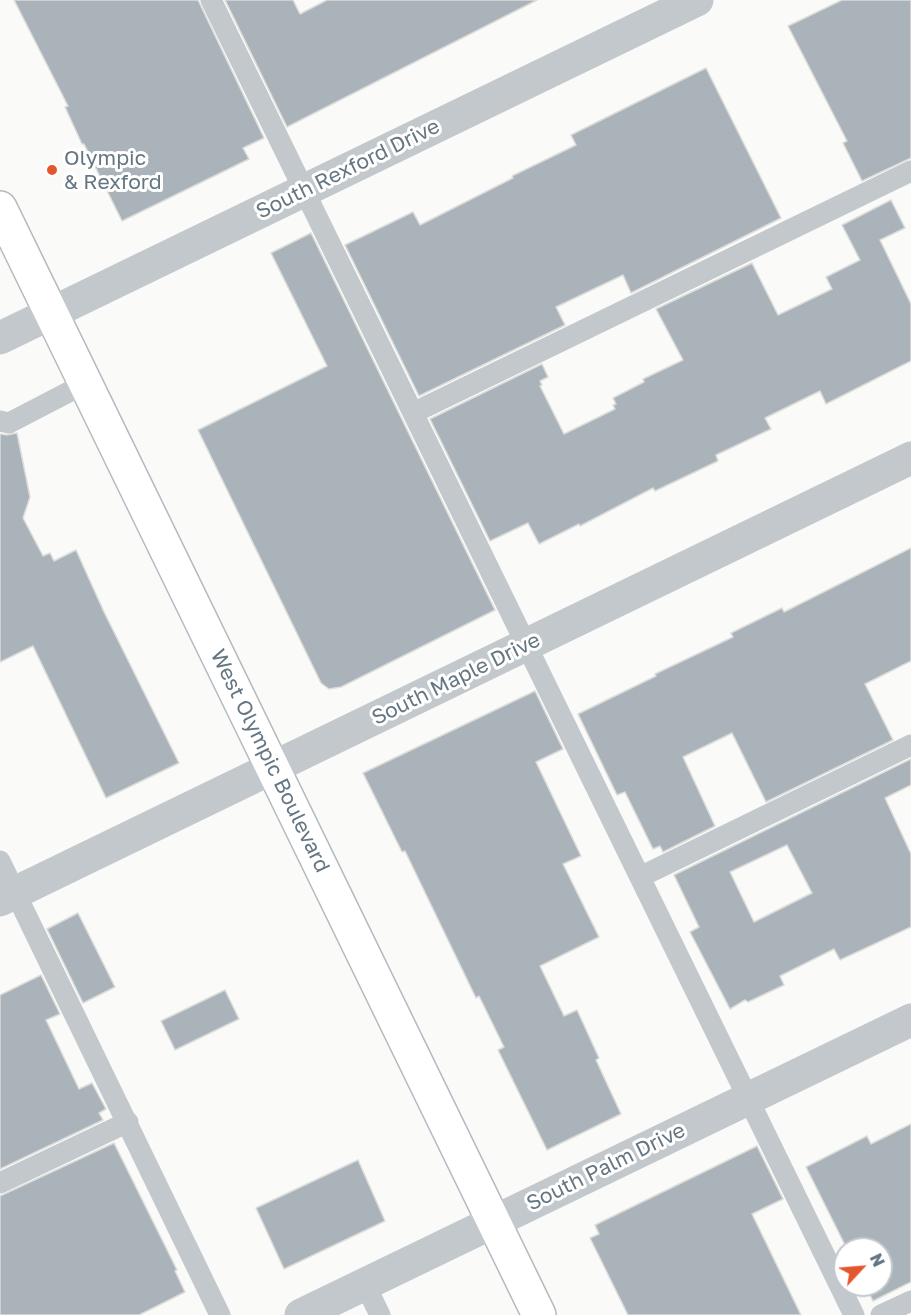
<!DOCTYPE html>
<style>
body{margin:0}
#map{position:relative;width:911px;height:1315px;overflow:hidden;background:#fafaf8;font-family:"Golos Text",sans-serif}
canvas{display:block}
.north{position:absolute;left:833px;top:1237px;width:60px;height:60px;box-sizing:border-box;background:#fff;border:2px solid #c1c8cd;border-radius:50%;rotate:64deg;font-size:16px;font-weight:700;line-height:24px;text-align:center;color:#657683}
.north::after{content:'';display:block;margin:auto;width:21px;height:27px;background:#e4572e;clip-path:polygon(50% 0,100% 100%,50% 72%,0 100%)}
</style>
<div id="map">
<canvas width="911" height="1315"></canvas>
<div class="north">N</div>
</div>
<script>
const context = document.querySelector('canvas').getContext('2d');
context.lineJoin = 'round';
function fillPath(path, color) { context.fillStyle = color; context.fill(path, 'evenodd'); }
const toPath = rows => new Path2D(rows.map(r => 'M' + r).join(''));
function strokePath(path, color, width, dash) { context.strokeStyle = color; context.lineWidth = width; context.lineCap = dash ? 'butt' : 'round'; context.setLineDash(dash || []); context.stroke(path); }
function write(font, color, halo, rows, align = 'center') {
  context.font = font + ' "Golos Text",sans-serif'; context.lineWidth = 6; context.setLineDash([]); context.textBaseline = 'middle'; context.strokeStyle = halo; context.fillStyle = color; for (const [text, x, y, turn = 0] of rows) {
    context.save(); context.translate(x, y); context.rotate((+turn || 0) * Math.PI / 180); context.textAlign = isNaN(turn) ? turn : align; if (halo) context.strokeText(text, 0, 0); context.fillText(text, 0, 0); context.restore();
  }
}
const building = toPath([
 [14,0,198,0,264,138,243,148,249,159,122,221,84,144,82,144,65,107,68,106,14,0],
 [225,0,293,0,300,14,327,0,537,0,287,127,225,0],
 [842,0,911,0,911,158,862,181,843,143,847,141,788,26,842,0],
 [706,68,781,218,631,293,623,275,556,307,565,325,419,396,345,245,413,212,420,225,513,178,512,176,576,145,571,135,706,68],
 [891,200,905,228,880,240,911,304,911,361,826,404,820,391,765,418,771,429,716,455,718,461,655,491,653,488,580,526,579,524,539,544,528,523,490,541,430,419,542,364,548,377,540,381,542,385,540,386,564,434,615,409,613,405,616,404,613,398,644,382,643,379,683,360,656,309,752,263,778,315,832,289,826,277,860,260,842,225,891,200],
 [311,233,495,610,341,687,329,689,321,683,198,430,327,366,271,253,311,233],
 [17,433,30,497,23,518,43,556,50,553,54,561,76,550,104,612,179,763,106,798,33,646,0,662,0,434,7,435,17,433],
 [911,548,911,661,865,684,893,740,766,802,732,733,683,757,715,826,663,852,660,846,653,849,625,792,617,795,578,714,656,676,655,674,733,637,731,633,782,608,784,612,911,548],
 [535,691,563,749,536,762,581,856,563,864,599,937,540,966,564,1016,577,1010,599,1058,596,1060,621,1114,547,1150,498,1050,504,1047,479,996,476,998,405,851,402,852,363,773,535,691],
 [911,759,911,785,885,798,911,854,911,927,840,960,834,949,780,976,784,985,748,1002,745,1000,730,1009,690,932,699,927,674,875,911,759],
 [787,845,812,893,754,922,730,872,787,845],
 [78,913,115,987,83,1003,47,929,78,913],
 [41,975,60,1014,46,1020,79,1089,92,1083,106,1109,99,1113,103,1120,0,1169,0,995,41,975],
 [225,990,239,1019,175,1050,161,1021,225,990],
 [911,1124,911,1282,873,1301,865,1285,881,1285,881,1249,847,1249,806,1167,867,1136,871,1144,911,1124],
 [114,1143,177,1270,175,1271,185,1292,139,1315,0,1315,0,1196,114,1143],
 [757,1146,783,1199,752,1214,801,1315,628,1315,590,1238,599,1234,595,1225,757,1146],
 [358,1160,385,1221,284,1269,256,1208,358,1160]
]);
fillPath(building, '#aab3b9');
strokePath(building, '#dcdcda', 1.5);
const primary = toPath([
 [0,208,539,1315]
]);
strokePath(primary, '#b5babe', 36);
strokePath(toPath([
 [211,0,854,1315],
 [413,413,911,171],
 [0,421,9,423,86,383],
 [0,861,220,1315],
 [640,877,911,745],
 [0,1183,128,1122],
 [365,1284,380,1315],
 [881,1315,911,1301]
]), '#c3c8cc', 21);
strokePath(toPath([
 [0,338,697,0],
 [0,900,911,458],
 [301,1315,911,1020]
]), '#c3c8cc', 33);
strokePath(primary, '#fff', 33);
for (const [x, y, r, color] of [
 [52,170,6,"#e4572e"]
]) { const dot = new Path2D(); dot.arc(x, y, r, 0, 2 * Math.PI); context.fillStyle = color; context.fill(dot); strokePath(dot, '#fff', 2); }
write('21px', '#657683', '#fff', [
 ["Olympic",64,158],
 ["& Rexford",64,182]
], 'left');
write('21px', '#657683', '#fff', [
 ["South Rexford Drive",348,169,-26],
 ["South Maple Drive",456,679,-26],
 ["West Olympic Boulevard",270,761,64],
 ["South Palm Drive",606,1167,-26]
]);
</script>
